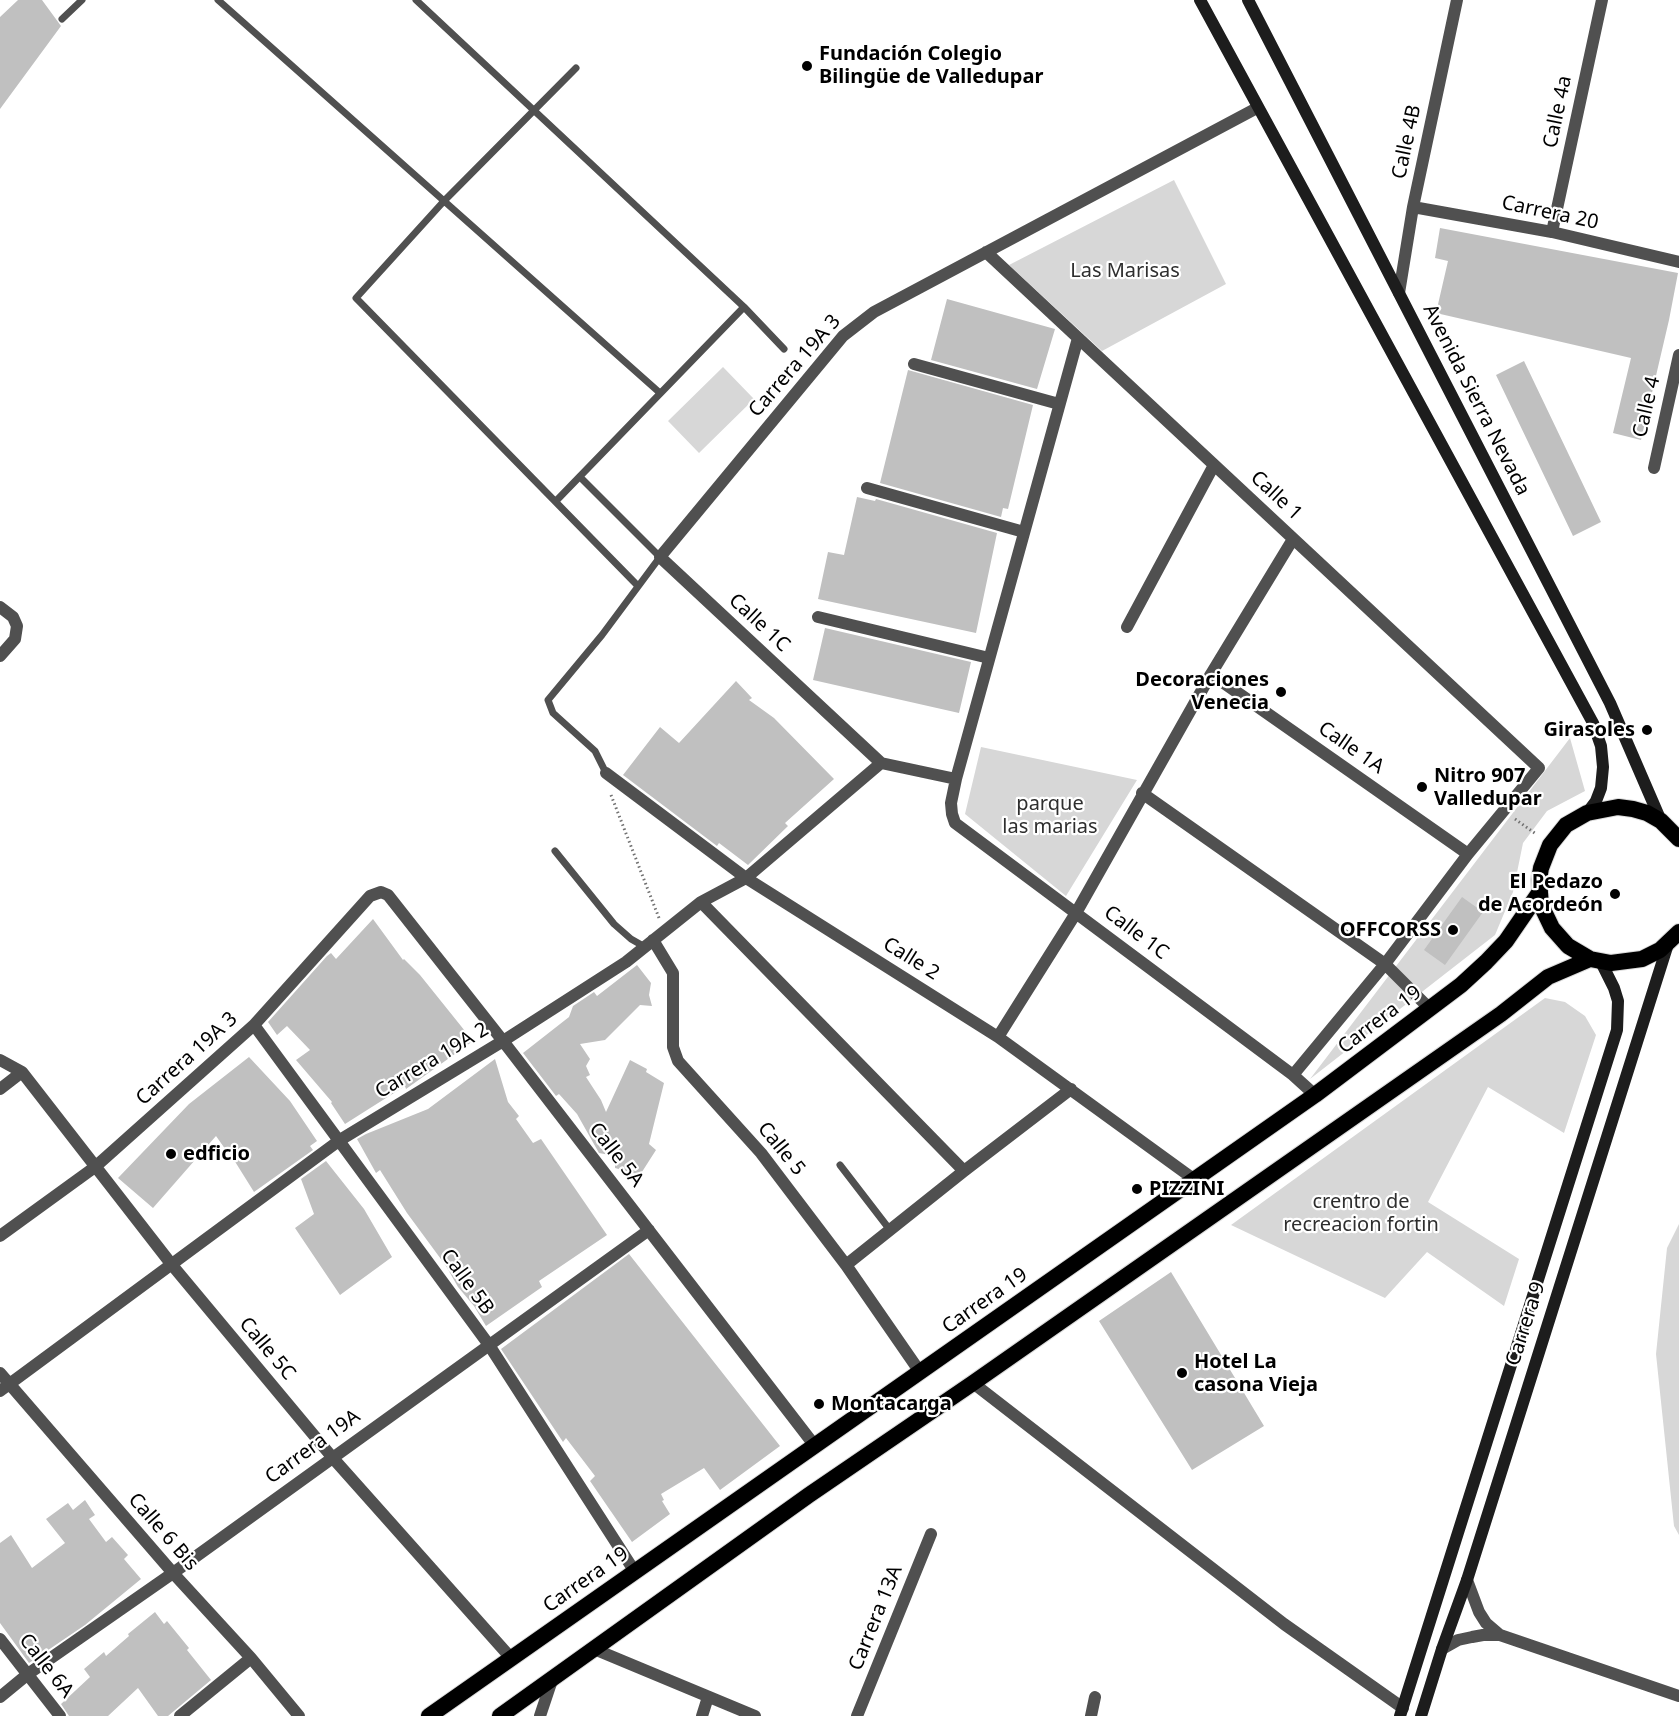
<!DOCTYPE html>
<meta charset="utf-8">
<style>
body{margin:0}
canvas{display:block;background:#fff}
</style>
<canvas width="1679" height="1716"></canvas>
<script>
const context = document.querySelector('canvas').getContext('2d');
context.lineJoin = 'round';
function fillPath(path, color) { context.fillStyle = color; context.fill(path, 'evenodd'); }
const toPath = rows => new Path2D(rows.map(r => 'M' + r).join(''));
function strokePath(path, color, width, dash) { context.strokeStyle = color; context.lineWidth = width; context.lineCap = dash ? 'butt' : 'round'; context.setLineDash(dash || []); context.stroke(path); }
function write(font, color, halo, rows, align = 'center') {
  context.font = font + ' "Noto Sans",sans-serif'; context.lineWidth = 4.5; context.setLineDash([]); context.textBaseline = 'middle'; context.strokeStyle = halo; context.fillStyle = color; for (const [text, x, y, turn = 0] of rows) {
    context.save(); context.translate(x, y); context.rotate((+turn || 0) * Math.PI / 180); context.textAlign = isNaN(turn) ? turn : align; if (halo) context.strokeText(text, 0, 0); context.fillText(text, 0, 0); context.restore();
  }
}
fillPath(toPath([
 [1174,180,1226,284,1102,351,1009,265],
 [723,367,754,399,699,453,668,421],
 [1570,738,1585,791,1547,811,1523,843,1513,892,1495,935,1310,1079],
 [981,747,1137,780,1066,896,965,814],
 [1545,998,1565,1002,1585,1016,1596,1035,1564,1133,1488,1087,1428,1202,1519,1259,1504,1306,1427,1252,1385,1298,1231,1225],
 [1679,1224,1679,1535,1674,1526,1656,1354,1667,1248]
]), '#d7d7d7');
fillPath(toPath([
 [18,0,42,0,61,26,0,109,0,17],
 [1440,228,1678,273,1669,320,1641,440,1613,433,1631,358,1436,313,1448,261,1435,258],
 [947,299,1055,329,1037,389,931,360],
 [1524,361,1601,522,1573,536,1496,375],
 [908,370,1033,405,1008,509,1003,508,1001,517,880,483],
 [857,497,875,501,876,499,997,533,976,633,818,599,828,552,844,555],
 [825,628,971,662,959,713,813,680],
 [736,681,752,698,749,700,774,718,834,779,785,823,788,826,748,865,719,843,717,846,623,775,660,727,679,743],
 [1462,897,1483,912,1445,965,1424,950],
 [373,919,403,960,404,959,420,975,473,1041,406,1089,405,1086,345,1124,331,1103,332,1102,296,1060,310,1050,287,1026,277,1035,268,1022,327,956,331,953,336,959],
 [637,965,651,983,649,995,652,1006,640,1005,605,1040,580,1044,590,1059,586,1066,590,1075,586,1077,601,1100,606,1112,630,1060,647,1069,646,1072,664,1083,649,1144,656,1150,640,1175,615,1168,615,1156,599,1153,577,1114,559,1094,556,1096,523,1053,569,1017,573,1006,594,992,597,996],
 [249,1057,290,1101,317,1141,310,1146,313,1150,254,1192,229,1152,228,1153,216,1136,153,1208,118,1178,189,1104],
 [495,1059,508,1102,519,1116,516,1119,533,1143,541,1139,607,1235,539,1281,542,1287,486,1326,474,1306,458,1287,446,1266,407,1213,380,1170,376,1173,357,1139,366,1134,428,1109],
 [326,1161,364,1209,392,1257,340,1295,295,1228,314,1214,301,1179],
 [629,1254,780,1446,720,1490,704,1468,661,1494,664,1500,662,1501,670,1514,632,1542,590,1481,595,1476,566,1438,563,1442,501,1349],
 [1171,1272,1264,1426,1192,1470,1099,1321],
 [85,1500,95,1515,89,1519,106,1542,112,1537,128,1555,124,1559,141,1579,85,1625,29,1663,0,1623,0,1543,11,1535,32,1568,65,1543,46,1519,68,1503,73,1510],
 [155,1612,164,1624,167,1621,189,1648,187,1650,211,1680,168,1716,158,1716,138,1688,108,1716,69,1716,61,1704,90,1677,84,1669,104,1652,106,1656,129,1636,128,1634]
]), '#c0c0c0');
const trunk = toPath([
 [1679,839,1661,821,1647,813,1633,809,1618,807,1587,813,1566,825,1550,845,1541,868,1539,880,1541,905,1552,928,1568,946,1590,959,1611,963,1642,959,1660,950,1679,932],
 [429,1716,1315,1095,1461,985,1486,962,1506,941,1539,893],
 [500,1716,809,1495,973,1383,1501,1014,1548,977,1590,959]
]);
strokePath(trunk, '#dbdbdb', 18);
strokePath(toPath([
 [611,795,659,918],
 [1515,819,1536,834]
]), '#727272', 3, [1.5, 3]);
strokePath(toPath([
 [218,0,660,393],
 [416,0,744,307,784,349],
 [62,19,82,0],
 [576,68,444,201,356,298,637,585],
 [580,477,660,557,602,635,548,700,553,713,595,751,606,773],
 [556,501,744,307],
 [555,851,614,924,631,939,645,947],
 [840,1165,890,1230]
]), '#505050', 7);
strokePath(toPath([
 [1413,207,1552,232,1679,262],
 [1552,232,1602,0],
 [986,252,1539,768,1468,854,1385,964,1293,1075],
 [1399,293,1413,207,1457,0],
 [1078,338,956,779,951,803,952,814,955,823,1293,1075,1315,1095],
 [914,364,1059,404],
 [1654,468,1679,355],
 [867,488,1024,532],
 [0,607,13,617,17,626,15,639,0,656],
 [818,617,989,658],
 [1127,627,1214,465],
 [1211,674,1468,854],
 [606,773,746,878,998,1037,1195,1180],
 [956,779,881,763,660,557,843,336,874,312,1257,108],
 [1142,793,1385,964,1430,1009],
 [701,902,964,1171],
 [653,940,673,973,673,1047,678,1061,761,1153,846,1265,920,1372],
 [254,1025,489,1345,635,1572],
 [998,1037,1076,913,1211,674,1293,539],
 [0,1060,22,1072,172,1265,332,1457,511,1658],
 [0,1089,22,1072],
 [0,1236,95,1167,254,1025,370,896,381,892,388,895,503,1041,815,1446],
 [846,1265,964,1171,1071,1089],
 [0,1373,173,1573,251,1658,299,1716],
 [973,1383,1284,1624,1403,1708],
 [0,1391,340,1140,503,1041,626,962,701,902,746,878,881,763],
 [1467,1580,1479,1612,1486,1623,1500,1635],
 [0,1639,60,1716],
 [594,1649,755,1716],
 [1442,1649,1458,1640,1472,1637,1483,1635,1500,1635,1679,1696],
 [0,1697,28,1674,173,1573,649,1230],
 [180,1716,251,1658],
 [540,1716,553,1677],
 [702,1716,708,1697],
 [857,1716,931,1534],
 [1091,1716,1095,1697]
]), '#505050', 12);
strokePath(toPath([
 [1200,0,1593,723,1601,746,1603,767,1601,788,1596,801,1587,813],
 [1248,0,1610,703,1661,821],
 [1400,1716,1617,1030,1618,1001,1614,988,1601,962],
 [1421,1716,1442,1649,1467,1580,1668,944]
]), '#1d1d1d', 12);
strokePath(trunk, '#000', 16);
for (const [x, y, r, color] of [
 [807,66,6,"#000"],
 [1281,692,6,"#000"],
 [1647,730,6,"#000"],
 [1422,787,6,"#000"],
 [1615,894,6,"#000"],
 [1453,930,6,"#000"],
 [171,1154,6,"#000"],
 [1137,1189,6,"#000"],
 [1182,1373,6,"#000"],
 [819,1404,6,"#000"]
]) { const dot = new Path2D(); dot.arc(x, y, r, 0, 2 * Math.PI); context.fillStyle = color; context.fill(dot); strokePath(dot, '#fff', 2); }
write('bold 20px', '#000', '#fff', [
 ["Fundación Colegio",819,54],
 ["Bilingüe de Valledupar",819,77],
 ["Decoraciones",1269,680,"right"],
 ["Venecia",1269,703,"right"],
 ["Girasoles",1635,730,"right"],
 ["Nitro 907",1434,776],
 ["Valledupar",1434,799],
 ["El Pedazo",1603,882,"right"],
 ["de Acordeón",1603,905,"right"],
 ["OFFCORSS",1441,930,"right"],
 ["edficio",183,1154],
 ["PIZZINI",1149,1189],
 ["Hotel La",1194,1362],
 ["casona Vieja",1194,1385],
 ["Montacarga",831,1404]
], 'left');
write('20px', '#000', '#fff', [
 ["Calle 4a",1558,112,-78],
 ["Calle 4B",1407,142,-78],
 ["Carrera 20",1550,213,12],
 ["Carrera 19A 3",795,366,-49],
 ["Avenida Sierra Nevada",1476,400,63],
 ["Calle 4",1647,407,-77],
 ["Calle 1",1276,496,43],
 ["Calle 1C",759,623,43],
 ["Calle 1A",1351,748,35],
 ["Calle 1C",1136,933,37],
 ["Calle 2",911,959,32],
 ["Carrera 19",1380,1020,-37],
 ["Carrera 19A 3",187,1059,-42],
 ["Carrera 19A 2",432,1061,-31],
 ["Calle 5",781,1149,51],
 ["Calle 5A",616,1155,52],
 ["Calle 5B",467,1282,54],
 ["Carrera 19",985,1301,-35],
 ["Carrera 9",1526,1324,-72],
 ["Calle 5C",267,1349,50],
 ["Carrera 19A",313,1447,-36],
 ["Calle 6 Bis",163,1532,49],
 ["Carrera 19",586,1580,-35],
 ["Carrera 13A",876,1618,-68],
 ["Calle 6A",46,1666,52]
]);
write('20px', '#2e2e2e', '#fff', [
 ["Las Marisas",1125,271],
 ["parque",1050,804],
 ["las marias",1050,827],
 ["crentro de",1361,1202],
 ["recreacion fortin",1361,1225]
]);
</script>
